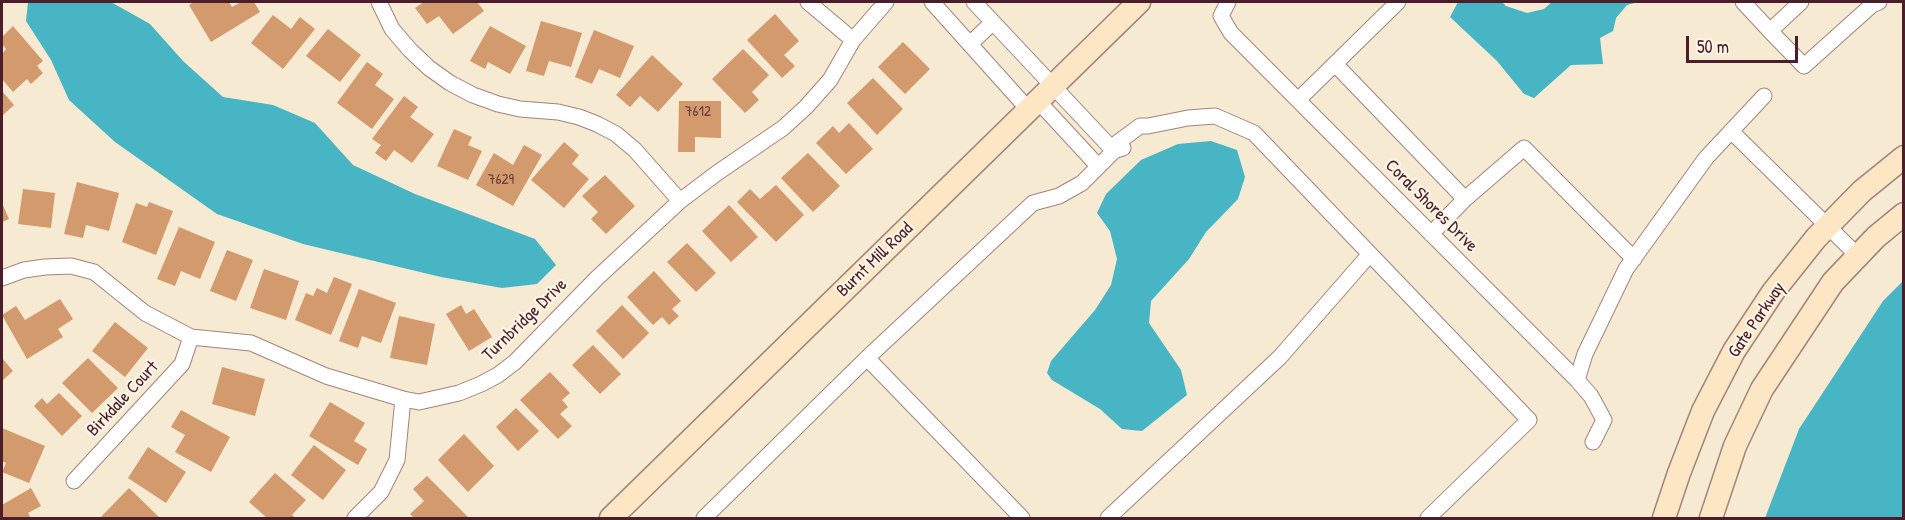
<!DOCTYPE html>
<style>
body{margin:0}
#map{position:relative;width:1905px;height:520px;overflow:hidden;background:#f6ead2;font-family:"Patrick Hand",sans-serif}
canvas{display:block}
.frame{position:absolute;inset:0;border:3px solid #4a1f2b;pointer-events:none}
.scale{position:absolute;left:1686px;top:36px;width:112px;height:27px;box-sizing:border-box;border:3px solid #4a1f2b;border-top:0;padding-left:8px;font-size:18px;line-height:21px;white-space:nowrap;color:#4a1f2b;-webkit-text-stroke:4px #fcf5e5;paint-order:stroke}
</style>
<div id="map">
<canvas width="1905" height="520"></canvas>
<div class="frame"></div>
<div class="scale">50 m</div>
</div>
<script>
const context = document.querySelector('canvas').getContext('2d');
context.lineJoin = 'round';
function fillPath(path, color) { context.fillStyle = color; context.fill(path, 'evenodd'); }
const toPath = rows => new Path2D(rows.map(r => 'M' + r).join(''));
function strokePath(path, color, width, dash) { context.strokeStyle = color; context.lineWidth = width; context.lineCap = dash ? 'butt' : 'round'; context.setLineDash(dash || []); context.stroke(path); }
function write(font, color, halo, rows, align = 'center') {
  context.font = font + ' "Patrick Hand",sans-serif'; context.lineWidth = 4.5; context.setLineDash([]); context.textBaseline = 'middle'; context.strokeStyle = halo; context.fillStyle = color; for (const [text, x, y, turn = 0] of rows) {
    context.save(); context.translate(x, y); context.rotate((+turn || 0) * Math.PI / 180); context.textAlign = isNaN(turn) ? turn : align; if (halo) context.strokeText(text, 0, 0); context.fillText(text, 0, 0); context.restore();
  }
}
fillPath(toPath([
 [28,2,111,2,150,24,183,61,223,97,273,105,315,123,353,165,415,194,535,239,556,265,537,284,502,288,441,277,303,244,217,214,115,142,69,100,51,60,26,21],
 [1458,2,1502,2,1506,6,1527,13,1544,9,1552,2,1638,2,1627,5,1616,18,1613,31,1600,38,1603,64,1571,65,1534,98,1524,94,1497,61,1450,17],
 [1211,141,1237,150,1245,177,1238,199,1206,232,1189,259,1151,301,1149,323,1181,370,1187,395,1142,431,1122,429,1100,409,1052,380,1047,373,1051,361,1095,310,1111,285,1117,259,1110,231,1097,213,1106,194,1141,160,1178,144],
 [1903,281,1903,518,1765,518,1799,429,1883,301]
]), '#47b5c3');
fillPath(toPath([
 [194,2,229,2,232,7,241,2,254,2,260,12,211,42,189,5],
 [424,2,477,2,484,11,453,34,439,16,427,24,415,8],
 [775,14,799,41,784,55,795,66,782,78,747,40],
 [273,15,291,29,300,17,315,29,283,69,251,43],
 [541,21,582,33,571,67,549,61,544,76,526,71],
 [13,26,43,61,37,66,43,73,31,84,27,79,13,92,2,79,2,54,6,49,2,44,2,37],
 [490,26,526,46,510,74,488,62,485,69,470,61],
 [328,29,361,55,340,82,306,56],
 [594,30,634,46,620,78,599,69,592,84,575,77],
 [903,42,930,69,905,94,878,67],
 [743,49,769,75,752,92,759,100,745,113,712,79],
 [652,55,683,84,658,112,640,96,630,107,616,95],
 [367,62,383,74,375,85,394,99,372,129,337,103],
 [873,78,903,109,877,135,847,103],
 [2,91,14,105,2,116],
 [404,96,418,107,410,117,434,134,412,163,394,150,386,161,375,153,381,145,372,139],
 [679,101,721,101,721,138,695,137,695,152,678,152],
 [849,123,873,149,846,174,816,143,833,126,839,133],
 [454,129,472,137,468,145,482,151,468,180,437,166],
 [564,142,579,155,572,164,589,179,564,208,531,180],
 [524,145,542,155,513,206,476,185,494,153,513,165],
 [808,153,840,186,813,212,781,178],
 [605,175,635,206,606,234,591,219,598,212,582,196],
 [77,182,119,193,109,231,86,225,83,238,64,234],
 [776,185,804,215,776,242,737,202,750,189,760,199],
 [23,189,55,193,51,228,18,224],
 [149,202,173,211,156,255,122,242,136,203,147,207],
 [2,203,9,219,2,222],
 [729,205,758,237,731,262,702,231],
 [179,227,215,242,200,279,181,271,175,286,157,279],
 [687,243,716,273,696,292,667,262],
 [227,250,253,260,236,301,210,291],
 [264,269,299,281,286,320,250,308],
 [654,271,681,301,672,309,679,316,669,325,662,317,653,325,627,297],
 [334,277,352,284,331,335,295,320,306,293,313,296,317,288,327,293],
 [359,289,396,303,381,343,362,336,358,348,339,341],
 [60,299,73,319,58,329,63,337,27,359,2,315,16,306,25,320],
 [461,305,466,314,474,309,492,337,469,351,446,314],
 [622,305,649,333,623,359,596,331],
 [399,316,435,324,427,365,390,358],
 [115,322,148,348,125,377,92,351],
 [593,345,621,374,600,394,572,365],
 [2,358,13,371,2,381],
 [88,358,118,388,92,413,62,383],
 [222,367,265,379,255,416,212,404],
 [550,372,570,393,562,400,568,407,560,414,572,426,558,439,520,400],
 [59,393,82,416,62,436,34,406,42,398,47,404],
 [330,402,365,423,354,441,367,449,358,465,309,436],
 [516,408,539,431,518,451,496,427],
 [181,410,230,437,211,472,175,452,185,435,171,427],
 [2,428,45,446,29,483,2,472,6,463,2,461],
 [464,434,494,466,468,492,438,460],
 [314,445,346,470,323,500,291,475],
 [148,447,186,472,166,503,128,478],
 [275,473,306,500,292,515,296,518,267,518,249,502],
 [427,476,469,518,414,518,410,514,424,501,413,489],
 [31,488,41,506,28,513,31,518,2,518,2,505],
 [129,488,160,518,100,518]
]), '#d29a6d');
const street = toPath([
 [379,2,392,29,410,50,429,68,450,83,473,95,498,104,520,109,558,112,579,117,597,124,616,134,635,150,680,201],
 [808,2,853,40],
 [932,2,1028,109],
 [974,2,1114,151],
 [1228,2,1221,16,1231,33,1577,380,1591,396,1604,420,1593,442],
 [1743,2,1770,31,1801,2],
 [1770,31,1804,66,1872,5,1879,2],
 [971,43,993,22],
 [1335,64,1465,199],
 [1298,100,1398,2],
 [1038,101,1098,166],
 [1731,131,1858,256],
 [1114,151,1117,143,1140,126,1148,126,1188,118,1215,116,1254,133,1529,420,1428,518],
 [1431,234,1465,199,1524,148,1634,259],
 [2,278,24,270,45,267,71,266,94,272,145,313,191,337,251,343,326,376,403,399,419,402,459,393,481,384,498,375,515,362,597,278,680,201,717,173,783,128,806,107,830,80,853,40,886,2],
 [867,358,1022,518],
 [1577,380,1585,354,1626,269,1706,158,1764,96],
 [74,481,182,364,191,337],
 [355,518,381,492,397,460,403,399],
 [704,518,867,358,1033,203,1059,196,1082,183,1114,151,1123,148],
 [1108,518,1280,357,1370,254]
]);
const secondary = toPath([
 [611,518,1139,2],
 [1664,518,1679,473,1703,411,1734,351,1773,292,1816,238,1862,191,1904,157],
 [1711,518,1735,446,1762,389,1833,282,1876,237,1904,214]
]);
strokePath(street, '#a0847e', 17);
strokePath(secondary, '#a0847e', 25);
strokePath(street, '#fff', 15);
strokePath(secondary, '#fce6c4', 22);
write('15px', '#6c3e3c', null, [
 ["7612",698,112],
 ["7629",501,180]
]);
write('18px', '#4a1f2b', '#fcf5e5', [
 ["Coral Shores Drive",1431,206,45],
 ["Burnt Mill Road",875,260,-44],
 ["Turnbridge Drive",525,320,-44],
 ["Gate Parkway",1757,320,-56],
 ["Birkdale Court",123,399,-47]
]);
</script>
